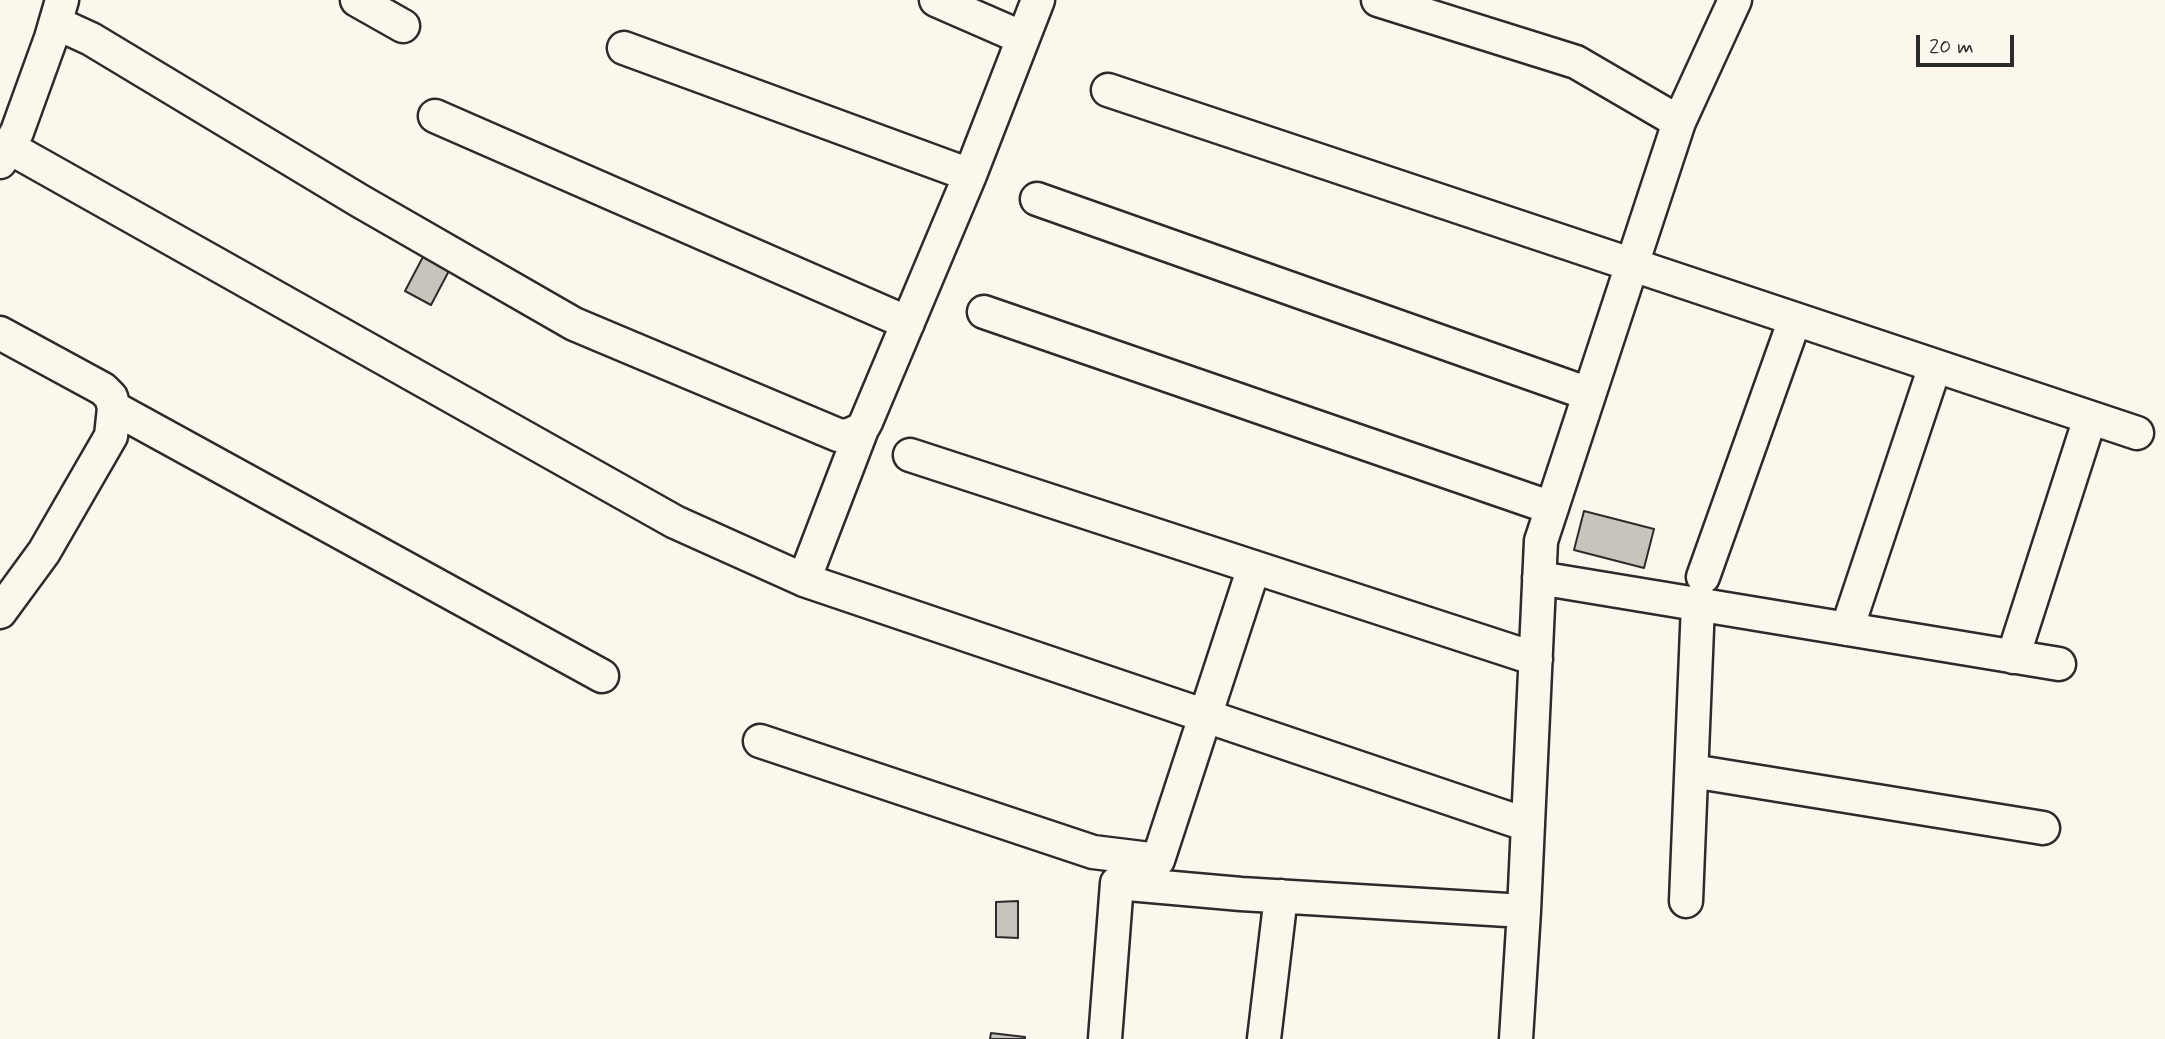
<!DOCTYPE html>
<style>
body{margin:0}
#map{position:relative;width:2165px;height:1039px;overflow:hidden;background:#fbf7ec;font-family:Mynerve,sans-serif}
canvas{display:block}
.scale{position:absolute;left:1916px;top:35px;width:98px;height:32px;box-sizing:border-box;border:4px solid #2b2b2b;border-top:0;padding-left:9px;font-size:21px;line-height:24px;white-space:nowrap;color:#2b2b2b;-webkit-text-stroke:5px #fbf7ec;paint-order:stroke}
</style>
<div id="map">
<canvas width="2165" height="1039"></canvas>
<div class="scale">20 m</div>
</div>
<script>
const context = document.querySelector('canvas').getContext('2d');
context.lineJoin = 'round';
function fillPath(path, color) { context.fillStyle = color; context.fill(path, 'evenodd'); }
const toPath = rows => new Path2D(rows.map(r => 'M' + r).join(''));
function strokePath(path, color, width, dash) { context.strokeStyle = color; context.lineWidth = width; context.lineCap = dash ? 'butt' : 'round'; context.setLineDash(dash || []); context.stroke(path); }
const building = toPath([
 [425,253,451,267,431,305,405,291,425,253],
 [1584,511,1654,529,1644,568,1574,550,1584,511],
 [1018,901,1018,938,996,937,996,902,1018,901],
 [991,1033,1025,1037,1025,1039,990,1039,991,1033]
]);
fillPath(building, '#c7c4bc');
strokePath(building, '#2b2b2b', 2);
const street = toPath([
 [357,0,403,26],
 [936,0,1023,38],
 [1378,0,1576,62,1679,122],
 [56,23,91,39,360,201,574,324,838,435,847,436,862,429,866,422,970,175,1038,0],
 [624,48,970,175],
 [1108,90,2137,433],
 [435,116,908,323],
 [10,148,675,522,804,580,1528,825],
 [0,162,17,132,51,38,62,0],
 [1037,199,1589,394],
 [984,312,1552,508],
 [0,333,103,389,111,397,114,408,111,436,44,552,0,612],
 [114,408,602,676],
 [910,455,1536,659],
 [1703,577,1795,319],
 [1539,578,2059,664],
 [804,580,862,429],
 [1847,629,1935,366],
 [2013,657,2090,418],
 [760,741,1093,852,1158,860,1254,567],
 [1692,771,2043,828],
 [1686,901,1698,604],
 [1105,1039,1117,883,1241,894,1524,911],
 [1264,1039,1281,896],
 [1516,1039,1524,911,1541,541,1679,122,1735,0]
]);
strokePath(street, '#2b2b2b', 37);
strokePath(street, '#fbf7ec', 32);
</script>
